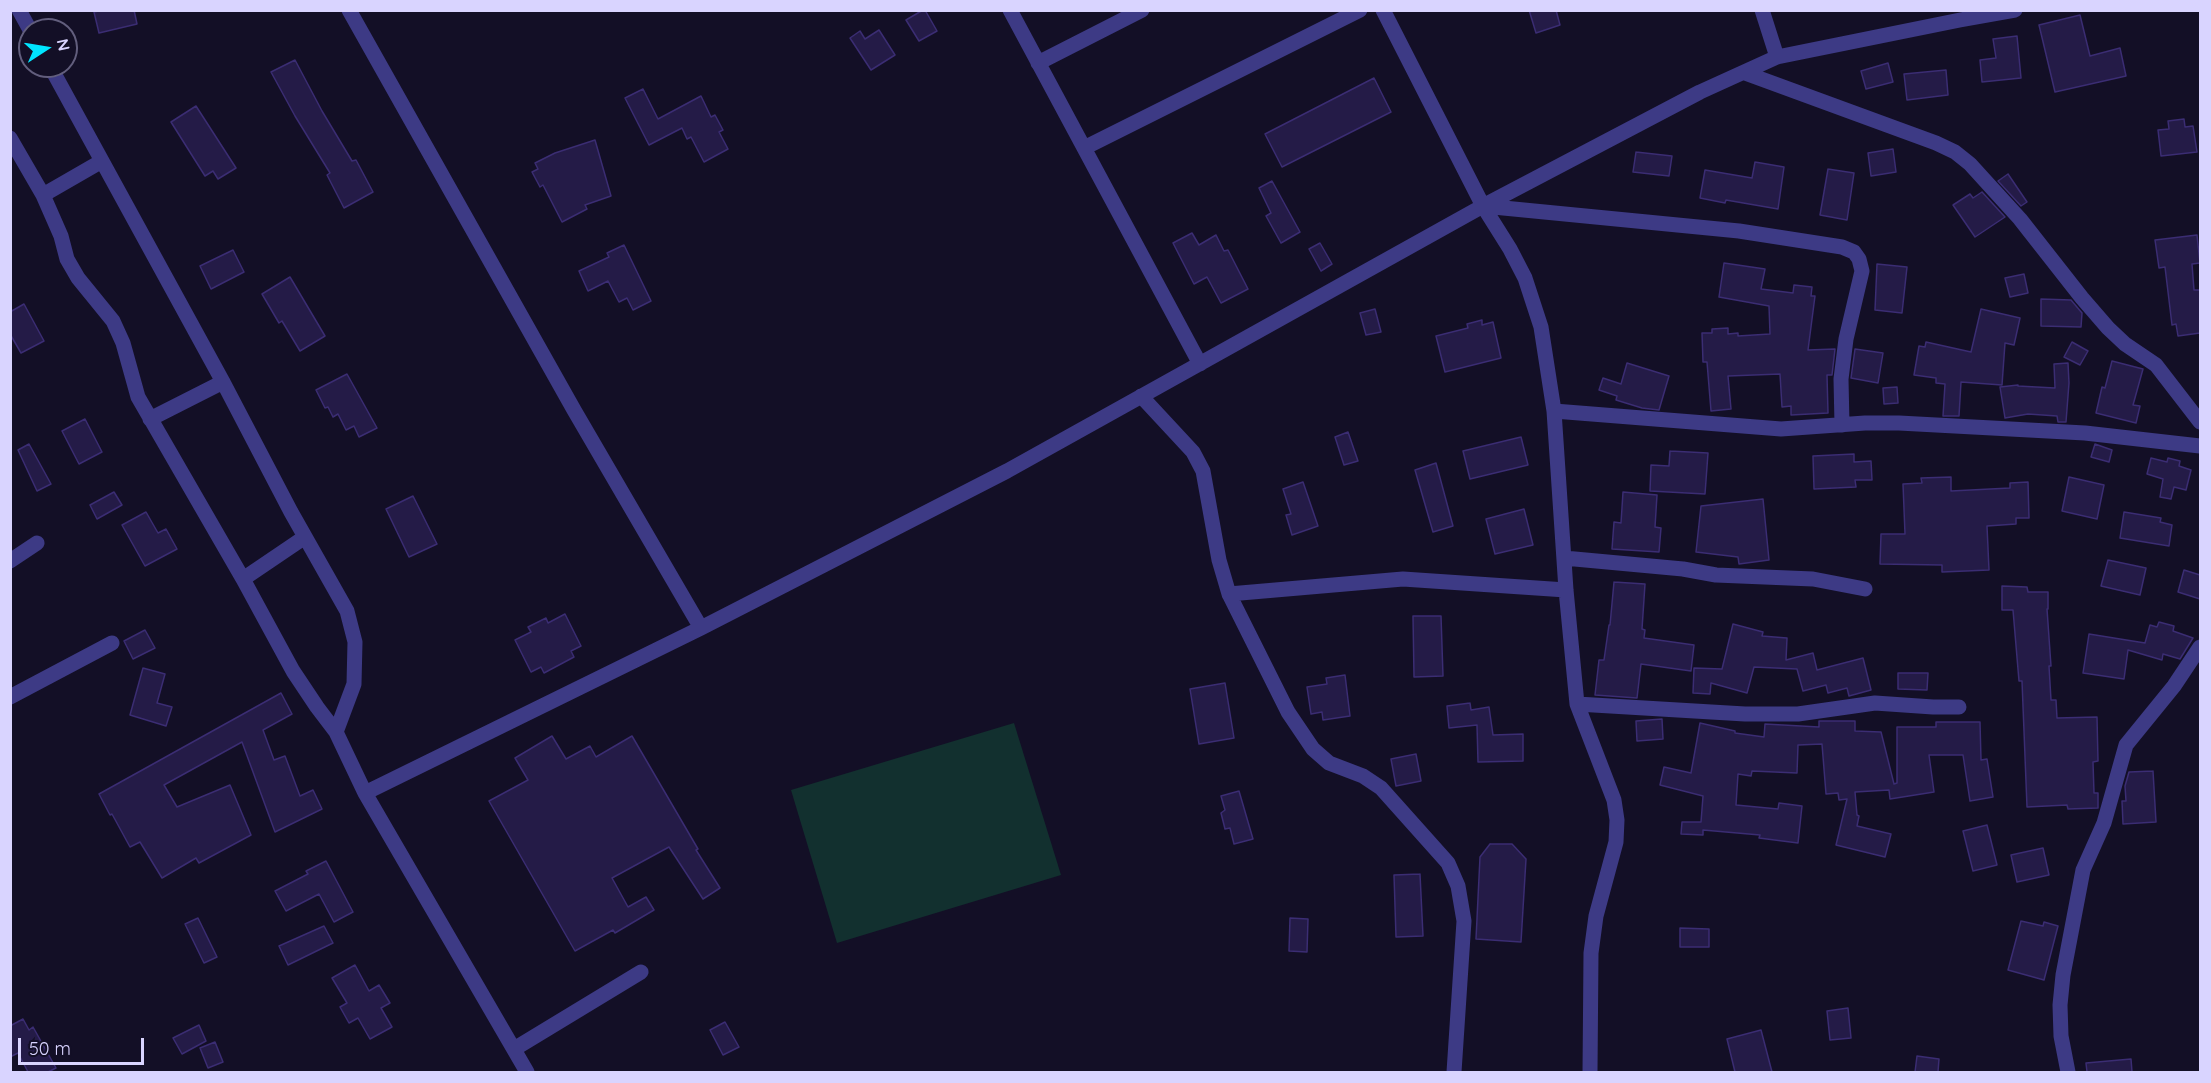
<!DOCTYPE html>
<style>
body{margin:0}
#map{position:relative;width:2211px;height:1083px;overflow:hidden;background:#130f26;font-family:Quicksand,sans-serif}
canvas{display:block}
.frame{position:absolute;inset:0;border:12px solid #d9d4ff;pointer-events:none}
.north{position:absolute;left:18px;top:18px;width:60px;height:60px;box-sizing:border-box;background:#130f26;border:2px solid #625e7d;border-radius:50%;rotate:78deg;font-size:16px;font-weight:700;line-height:24px;text-align:center;color:#d9d4ff}
.north::after{content:'';display:block;margin:auto;width:21px;height:27px;background:#00e5ff;clip-path:polygon(50% 0,100% 100%,50% 72%,0 100%)}
.scale{position:absolute;left:18px;top:1038px;width:126px;height:27px;box-sizing:border-box;border:3px solid #d9d4ff;border-top:0;padding-left:8px;font-size:18px;line-height:21px;white-space:nowrap;color:#d9d4ff;-webkit-text-stroke:4px #130f26;paint-order:stroke}
</style>
<div id="map">
<canvas width="2211" height="1083"></canvas>
<div class="frame"></div>
<div class="north">N</div>
<div class="scale">50 m</div>
</div>
<script>
const context = document.querySelector('canvas').getContext('2d');
context.lineJoin = 'round';
function fillPath(path, color) { context.fillStyle = color; context.fill(path, 'evenodd'); }
const toPath = rows => new Path2D(rows.map(r => 'M' + r).join(''));
function strokePath(path, color, width, dash) { context.strokeStyle = color; context.lineWidth = width; context.lineCap = dash ? 'butt' : 'round'; context.setLineDash(dash || []); context.stroke(path); }
fillPath(toPath([
 [1014,723,1061,875,837,943,791,790]
]), '#12302f');
const building = toPath([
 [103,10,134,10,137,24,99,33,94,12,103,10],
 [923,10,925,10,937,31,919,41,906,20,923,10],
 [1529,10,1556,10,1560,25,1536,33,1529,10],
 [2080,15,2090,56,2120,48,2126,76,2055,92,2039,25,2080,15],
 [879,30,895,55,871,70,850,38,860,31,865,39,879,30],
 [2017,36,2021,78,1982,82,1980,60,1996,58,1993,39,2017,36],
 [295,60,322,111,352,161,356,160,373,192,344,208,327,175,330,173,295,116,271,72,295,60],
 [1888,63,1893,82,1866,89,1861,71,1888,63],
 [1946,70,1948,95,1907,100,1904,74,1946,70],
 [1374,78,1391,112,1282,167,1265,134,1374,78],
 [643,89,658,119,701,96,711,117,715,115,723,130,719,132,728,149,704,162,691,137,687,139,682,128,649,145,625,98,643,89],
 [196,106,236,168,218,179,213,171,205,176,171,122,196,106],
 [2184,119,2185,127,2193,126,2197,152,2161,156,2158,130,2169,129,2168,121,2184,119],
 [595,140,611,196,585,205,587,209,562,222,543,185,540,187,532,172,538,169,535,163,555,153,595,140],
 [1893,149,1896,172,1871,176,1868,153,1893,149],
 [1636,152,1672,156,1669,176,1633,172,1636,152],
 [1755,162,1784,167,1778,209,1726,200,1725,203,1700,198,1705,170,1752,178,1755,162],
 [1828,169,1854,173,1847,220,1820,215,1828,169],
 [2008,174,2027,202,2021,206,1998,181,2008,174],
 [1272,181,1300,232,1281,243,1266,216,1271,213,1259,188,1272,181],
 [1982,192,2005,217,1975,237,1953,205,1970,194,1973,198,1982,192],
 [1192,233,1199,245,1216,235,1224,251,1228,250,1248,289,1221,303,1207,277,1194,284,1173,243,1192,233],
 [2197,235,2200,263,2192,264,2194,290,2200,290,2200,333,2178,336,2176,324,2172,325,2165,267,2159,268,2155,240,2197,235],
 [1320,243,1332,264,1321,271,1309,249,1320,243],
 [624,245,651,301,633,310,627,298,619,302,608,281,588,291,579,271,609,257,607,253,624,245],
 [233,250,244,272,211,289,200,266,233,250],
 [1724,263,1765,269,1761,289,1793,293,1794,285,1812,287,1811,296,1815,296,1808,350,1835,349,1832,375,1827,375,1828,413,1791,415,1791,406,1782,407,1780,374,1728,376,1731,409,1711,411,1707,362,1703,362,1702,333,1712,333,1712,329,1728,328,1728,334,1738,333,1738,336,1770,334,1769,306,1719,297,1724,263],
 [1877,264,1907,267,1902,313,1875,310,1877,264],
 [2024,274,2028,293,2010,297,2005,278,2024,274],
 [290,277,325,336,300,351,282,321,279,323,262,294,290,277],
 [2041,299,2071,300,2082,313,2081,327,2041,326,2041,299],
 [24,304,44,341,21,353,10,334,10,312,24,304],
 [1375,309,1381,332,1366,335,1360,313,1375,309],
 [1981,309,2020,318,2014,345,2005,343,2002,385,1961,382,1959,416,1943,416,1945,384,1936,383,1936,378,1914,375,1919,346,1925,347,1926,342,1971,352,1981,309],
 [1482,320,1482,325,1493,322,1501,358,1445,372,1436,336,1468,328,1467,324,1482,320],
 [2072,342,2088,351,2080,365,2064,357,2072,342],
 [1855,349,1883,353,1878,383,1851,378,1855,349],
 [2112,361,2143,369,2133,405,2140,406,2136,423,2096,413,2102,387,2105,388,2112,361],
 [1627,363,1669,376,1659,410,1642,408,1616,400,1617,396,1599,390,1603,378,1621,384,1627,363],
 [2068,363,2069,383,2066,422,2058,422,2057,416,2028,414,2005,418,2000,387,2018,385,2018,386,2055,388,2054,364,2068,363],
 [347,374,377,428,359,437,354,426,346,430,338,414,333,417,328,407,325,408,316,390,347,374],
 [1897,387,1898,403,1884,404,1883,388,1897,387],
 [85,419,102,452,79,464,62,431,85,419],
 [1348,432,1358,461,1344,465,1335,437,1348,432],
 [1521,437,1528,465,1470,479,1463,451,1521,437],
 [29,444,51,484,37,491,18,450,29,444],
 [2095,444,2112,450,2109,462,2091,457,2095,444],
 [1670,451,1708,453,1705,494,1650,491,1651,465,1669,466,1670,451],
 [1854,454,1854,462,1871,461,1872,480,1855,480,1856,487,1814,489,1813,456,1854,454],
 [2151,458,2167,462,2168,458,2180,461,2179,466,2191,470,2186,490,2174,487,2171,499,2160,497,2163,479,2147,474,2151,458],
 [1436,463,1453,526,1433,532,1415,470,1436,463],
 [1951,477,1951,491,2010,488,2010,483,2028,482,2029,518,2016,518,2016,524,1987,526,1989,570,1942,572,1942,565,1880,564,1881,534,1905,534,1903,484,1922,483,1921,478,1951,477],
 [2069,477,2104,485,2097,519,2062,511,2069,477],
 [1303,482,1318,526,1292,535,1286,515,1291,514,1283,489,1303,482],
 [114,492,122,505,97,519,90,505,114,492],
 [1623,492,1657,495,1655,527,1661,528,1659,552,1612,549,1614,522,1621,523,1623,492],
 [413,496,437,544,409,557,386,509,413,496],
 [1763,499,1769,560,1739,564,1738,557,1696,552,1701,506,1763,499],
 [1524,509,1533,545,1495,554,1486,519,1524,509],
 [146,512,158,533,166,529,177,549,145,566,122,525,146,512],
 [2124,512,2161,518,2160,522,2172,525,2169,546,2120,538,2124,512],
 [2108,560,2146,568,2140,595,2101,586,2108,560],
 [2184,570,2200,575,2200,599,2178,592,2184,570],
 [1614,582,1645,584,1642,629,1645,630,1644,638,1694,645,1691,671,1641,664,1637,698,1595,695,1599,660,1604,660,1609,625,1610,625,1614,582],
 [2002,586,2027,587,2028,592,2048,592,2048,609,2047,609,2051,666,2049,666,2051,700,2056,700,2057,718,2097,717,2098,761,2093,762,2094,793,2098,793,2098,808,2068,809,2067,805,2027,807,2022,681,2019,681,2013,610,2002,610,2002,586],
 [565,614,581,646,571,651,574,657,544,673,541,667,531,672,515,640,531,632,528,627,546,618,548,623,565,614],
 [1413,616,1441,616,1443,676,1414,677,1413,616],
 [2159,622,2174,626,2173,631,2193,638,2180,659,2163,654,2162,660,2128,650,2124,679,2083,673,2089,634,2145,643,2150,625,2157,627,2159,622],
 [1733,624,1763,632,1762,636,1787,638,1786,660,1813,653,1817,670,1863,658,1871,690,1849,696,1847,688,1828,693,1826,685,1803,691,1797,669,1754,667,1747,693,1711,683,1710,694,1693,693,1694,668,1722,669,1733,624],
 [145,630,155,648,133,659,124,641,145,630],
 [143,668,165,674,157,703,172,707,166,726,130,715,143,668],
 [1898,673,1928,673,1927,690,1898,689,1898,673],
 [1345,675,1350,716,1323,720,1322,712,1311,714,1307,687,1327,684,1326,678,1345,675],
 [1225,683,1234,738,1199,744,1190,689,1225,683],
 [281,693,292,714,263,730,274,760,285,756,300,796,313,790,322,809,275,832,242,742,164,785,177,807,230,785,251,835,199,863,196,858,162,878,140,842,130,847,112,814,110,815,99,794,281,693],
 [1470,703,1471,710,1489,707,1493,735,1523,734,1523,761,1478,762,1477,725,1449,728,1447,706,1470,703],
 [1662,719,1663,739,1637,741,1636,721,1662,719],
 [1819,721,1855,721,1855,731,1881,732,1894,784,1897,783,1897,727,1936,727,1936,722,1980,722,1981,760,1987,759,1993,797,1970,801,1963,755,1929,755,1934,792,1890,799,1889,790,1855,792,1857,815,1859,816,1857,826,1891,834,1885,857,1836,845,1847,799,1839,800,1838,793,1826,794,1822,744,1798,745,1797,773,1752,771,1751,776,1738,774,1736,805,1778,809,1779,803,1802,806,1798,843,1759,838,1760,835,1703,830,1703,835,1681,834,1682,822,1701,822,1703,796,1660,785,1664,767,1691,773,1700,723,1735,731,1735,733,1764,737,1765,724,1819,727,1819,721],
 [552,736,566,759,590,746,596,757,632,736,698,849,696,850,720,888,703,899,669,847,612,878,628,907,646,897,654,910,615,933,613,930,575,951,489,801,528,780,515,758,552,736],
 [1416,754,1421,781,1396,786,1391,759,1416,754],
 [2153,771,2156,822,2123,824,2122,801,2126,801,2125,786,2129,772,2153,771],
 [1239,791,1253,839,1234,844,1230,828,1225,829,1221,813,1225,810,1221,796,1239,791],
 [1987,825,1997,865,1973,871,1963,831,1987,825],
 [1490,844,1512,844,1526,859,1521,942,1476,939,1480,857,1490,844],
 [2043,848,2049,875,2017,882,2011,855,2043,848],
 [326,861,353,912,334,922,319,894,286,911,275,891,308,874,306,871,326,861],
 [1420,874,1423,936,1396,937,1394,875,1420,874],
 [198,918,217,957,204,963,185,924,198,918],
 [1290,918,1308,919,1307,952,1289,951,1290,918],
 [2021,921,2043,926,2044,922,2058,926,2044,980,2008,970,2021,921],
 [324,926,333,943,288,965,279,946,324,926],
 [1680,928,1709,929,1709,947,1680,947,1680,928],
 [355,965,369,991,379,985,390,1003,381,1008,392,1027,370,1039,358,1018,349,1023,340,1007,347,1003,332,978,355,965],
 [1848,1008,1851,1038,1830,1040,1827,1011,1848,1008],
 [23,1019,29,1030,33,1027,56,1068,48,1072,28,1072,18,1053,10,1057,10,1026,23,1019],
 [725,1022,739,1047,723,1055,710,1030,725,1022],
 [199,1025,206,1041,182,1054,173,1038,199,1025],
 [1761,1030,1772,1072,1735,1072,1727,1039,1761,1030],
 [215,1042,223,1062,208,1068,200,1048,215,1042],
 [1917,1056,1939,1059,1938,1072,1915,1072,1917,1056],
 [2131,1059,2132,1072,2087,1072,2086,1063,2131,1059]
]);
fillPath(building, '#241b47');
strokePath(building, '#3b2d73', 1.5);
strokePath(toPath([
 [19,10,30,30],
 [349,10,574,410,701,628],
 [1010,10,1200,364],
 [1383,10,1483,206,1510,249,1525,278,1541,327,1554,411,1566,590,1577,704,1614,800,1617,820,1616,842,1596,916,1591,953,1590,1072],
 [1762,10,1777,57],
 [1038,63,1142,10],
 [50,66,223,382,291,512,347,611,355,642,354,684,336,732,365,793,527,1072],
 [1745,73,1936,143,1955,152,1970,164,2020,219,2082,298,2108,328,2125,344,2156,365,2200,422],
 [10,138,43,195,61,236,67,259,78,278,113,321,123,343,138,397,243,579,293,671,317,707,336,732],
 [1084,148,1360,10],
 [43,195,102,161],
 [1483,206,1739,231,1842,247,1854,252,1859,259,1862,271,1846,339,1841,379,1842,425],
 [1141,396,1193,452,1203,471,1219,560,1229,594,1288,712,1313,749,1329,763,1363,776,1381,788,1448,863,1458,886,1464,921,1454,1072],
 [1554,411,1781,429,1865,423,1899,423,2085,433,2200,446],
 [150,419,223,382],
 [1564,558,1683,569,1716,575,1813,579,1865,589],
 [10,561,37,543],
 [243,579,305,537],
 [1229,594,1403,579,1566,590],
 [10,697,112,643],
 [1577,704,1745,714,1798,714,1875,703,1933,707,1959,707],
 [365,793,701,628,1007,471,1483,206,1700,92,1777,57,1960,20,2015,10],
 [514,1049,641,972],
 [2068,1072,2061,1036,2060,1005,2063,975,2083,870,2104,823,2126,745,2174,686,2200,647]
]), '#3d3a85', 15);
</script>
